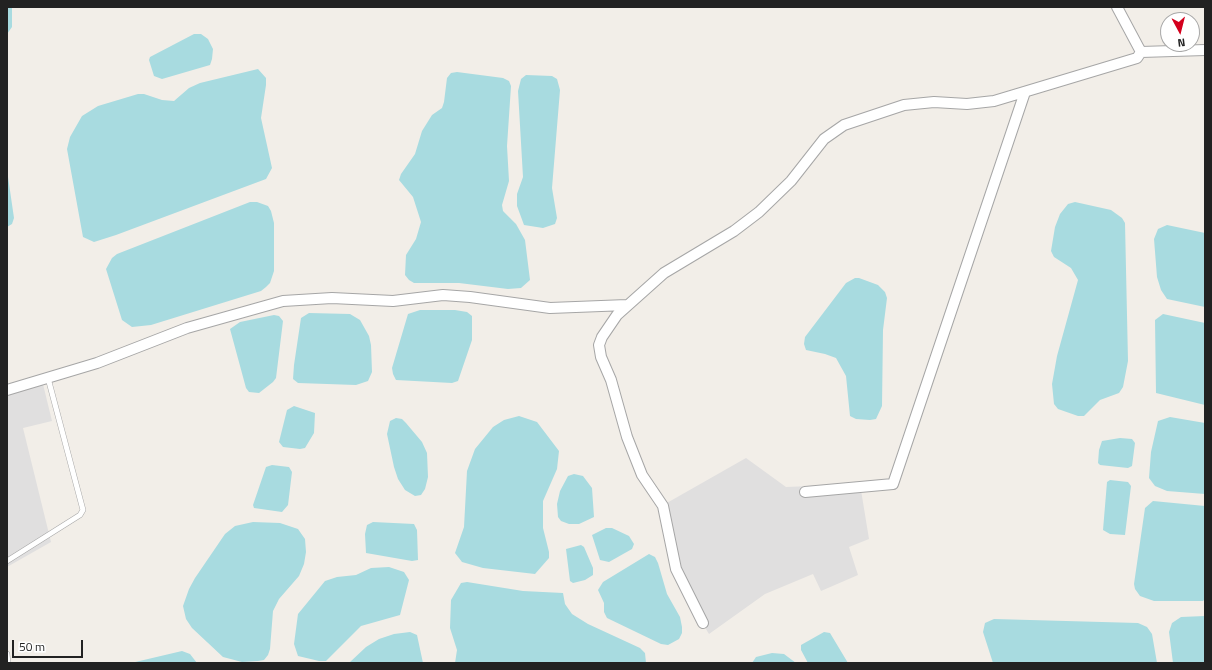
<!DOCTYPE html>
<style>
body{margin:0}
#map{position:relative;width:1212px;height:670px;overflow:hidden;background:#f2eee8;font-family:"Titillium Web",sans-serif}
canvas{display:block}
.frame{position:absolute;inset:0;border:8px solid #222;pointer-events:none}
.north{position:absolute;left:1160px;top:12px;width:40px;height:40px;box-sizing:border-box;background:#fff;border:1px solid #a7a7a7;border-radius:50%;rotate:173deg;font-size:11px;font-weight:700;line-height:16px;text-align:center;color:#222}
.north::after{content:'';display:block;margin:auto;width:14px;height:18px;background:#d4001d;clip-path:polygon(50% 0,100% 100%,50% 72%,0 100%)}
.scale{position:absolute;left:12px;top:640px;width:71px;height:18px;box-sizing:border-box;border:2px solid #222;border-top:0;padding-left:5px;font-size:12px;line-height:14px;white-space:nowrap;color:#222;-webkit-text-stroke:3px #fff;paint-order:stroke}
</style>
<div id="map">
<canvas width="1212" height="670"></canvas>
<div class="frame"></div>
<div class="north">N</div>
<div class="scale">50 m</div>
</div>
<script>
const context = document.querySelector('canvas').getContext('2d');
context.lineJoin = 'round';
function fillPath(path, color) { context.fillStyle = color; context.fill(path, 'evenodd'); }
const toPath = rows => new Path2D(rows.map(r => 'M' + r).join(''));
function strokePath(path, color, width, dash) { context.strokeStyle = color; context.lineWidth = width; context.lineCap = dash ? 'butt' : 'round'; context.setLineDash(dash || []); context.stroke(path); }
fillPath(toPath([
 [41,376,52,421,23,428,51,542,7,567,7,385],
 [746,458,786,487,860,484,869,539,849,547,858,575,821,591,813,574,765,594,709,634,675,579,658,508]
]), '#e0dfdf');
fillPath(toPath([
 [7,7,12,7,12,27,7,34],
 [194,34,201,34,208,39,213,49,212,59,210,65,162,79,154,76,149,60,150,57],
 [258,69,266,78,266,85,261,118,272,168,266,179,116,235,94,242,83,237,67,149,70,137,82,116,98,106,138,94,144,94,162,100,174,101,189,88,200,83],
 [457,72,503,78,509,81,511,86,507,146,509,181,502,205,503,211,516,224,525,240,530,280,521,288,508,289,459,283,414,283,409,280,405,275,406,255,416,239,421,222,413,197,399,180,401,174,415,154,422,131,432,115,442,108,444,102,447,78,451,73],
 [526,75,552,76,557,79,560,90,552,188,557,218,555,224,543,228,524,225,517,206,517,194,523,177,518,91,521,79],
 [7,170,14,218,12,224,7,227],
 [250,202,257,202,268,206,271,211,274,223,274,271,270,283,266,287,261,291,151,325,132,327,122,320,106,269,112,258,117,254],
 [1075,202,1111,210,1122,218,1125,223,1128,361,1123,387,1119,393,1100,400,1084,416,1078,416,1058,409,1054,404,1052,384,1057,356,1078,280,1071,268,1054,257,1051,251,1055,227,1060,214,1068,204],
 [1167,225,1205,233,1205,307,1167,299,1161,290,1157,277,1154,239,1158,229],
 [855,278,859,278,878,285,885,292,887,298,883,330,882,406,876,419,870,420,856,419,850,416,846,376,836,358,825,354,806,350,804,344,805,337,846,283],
 [420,310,455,310,467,312,472,316,472,340,458,381,452,383,396,380,393,374,392,368,408,314],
 [309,313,350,314,360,320,369,336,371,345,372,372,368,381,356,385,298,383,293,379,294,365,301,318],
 [1163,314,1205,323,1205,405,1156,393,1155,320],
 [274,315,279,316,283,321,276,378,273,382,259,393,249,392,246,388,230,329,240,322],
 [294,406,315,413,314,433,305,448,300,449,283,447,279,442,287,410],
 [519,416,537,422,559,451,557,469,543,501,543,528,549,552,549,558,535,574,483,568,462,562,455,553,464,527,467,471,475,449,493,427,504,420],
 [1170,417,1205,423,1205,494,1167,491,1155,486,1149,478,1151,452,1158,421],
 [396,418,402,419,406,423,422,442,427,453,428,477,425,489,421,495,415,496,405,490,398,479,394,467,387,434,390,421],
 [1120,438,1132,439,1135,443,1132,466,1128,468,1100,465,1098,463,1099,450,1102,441],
 [272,465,289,467,292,472,288,505,282,512,254,508,253,505,266,467],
 [574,474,583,476,592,488,594,517,579,524,569,524,561,521,558,517,557,504,560,491,568,476],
 [1110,480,1128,482,1131,486,1125,535,1110,534,1103,530,1107,482],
 [1153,501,1205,506,1205,599,1203,601,1154,601,1140,596,1135,589,1134,584,1145,508],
 [253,522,280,523,298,529,305,539,306,552,304,564,299,576,279,599,273,611,270,649,268,655,264,660,258,661,242,662,223,657,192,628,186,619,183,606,189,589,195,578,225,534,235,526],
 [373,522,414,524,417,530,418,560,412,561,366,553,365,534,367,525],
 [606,528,612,528,629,536,634,544,632,549,609,562,600,560,592,535],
 [581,545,584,547,593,568,593,575,585,580,573,583,570,581,566,549],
 [649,554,655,557,658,563,667,594,680,617,682,627,682,633,679,639,668,645,661,644,607,618,604,612,604,603,598,590,603,582],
 [389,567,404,572,409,580,400,615,361,626,326,661,319,661,298,656,294,644,298,614,325,581,337,577,356,575,371,568],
 [467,582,523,591,563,593,565,604,572,614,588,624,640,648,645,653,646,663,455,663,457,650,450,628,451,600,461,583],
 [1205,616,1205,663,1173,663,1169,632,1172,623,1181,617],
 [994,619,1138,623,1147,627,1152,634,1157,663,993,663,983,632,985,623],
 [410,632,417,635,423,663,349,663,366,647,379,639,394,634],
 [824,632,830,633,848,663,808,663,801,650,801,645],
 [182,651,190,654,197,663,131,663],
 [772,653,784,654,796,663,752,663,756,657]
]), '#a8dbe0');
const lane = toPath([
 [7,561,80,515,83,510,48,378],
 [7,654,8,663]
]);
const street = toPath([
 [1117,7,1141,52],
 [1141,52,1205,50],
 [7,390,97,363,187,328,283,301,332,298,393,301,443,295,470,297,550,308,627,305],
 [805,492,893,484,1025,92],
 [703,623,676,569,663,506,642,475,627,437,611,380,601,357,599,345,602,337,617,315,664,273,734,231,759,212,791,181,824,139,844,125,904,105,934,102,967,104,994,101,1137,58,1141,52]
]);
strokePath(lane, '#a6a6a6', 6);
strokePath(street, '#a6a6a6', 12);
strokePath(lane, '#fff', 5);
strokePath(street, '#fff', 10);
</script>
